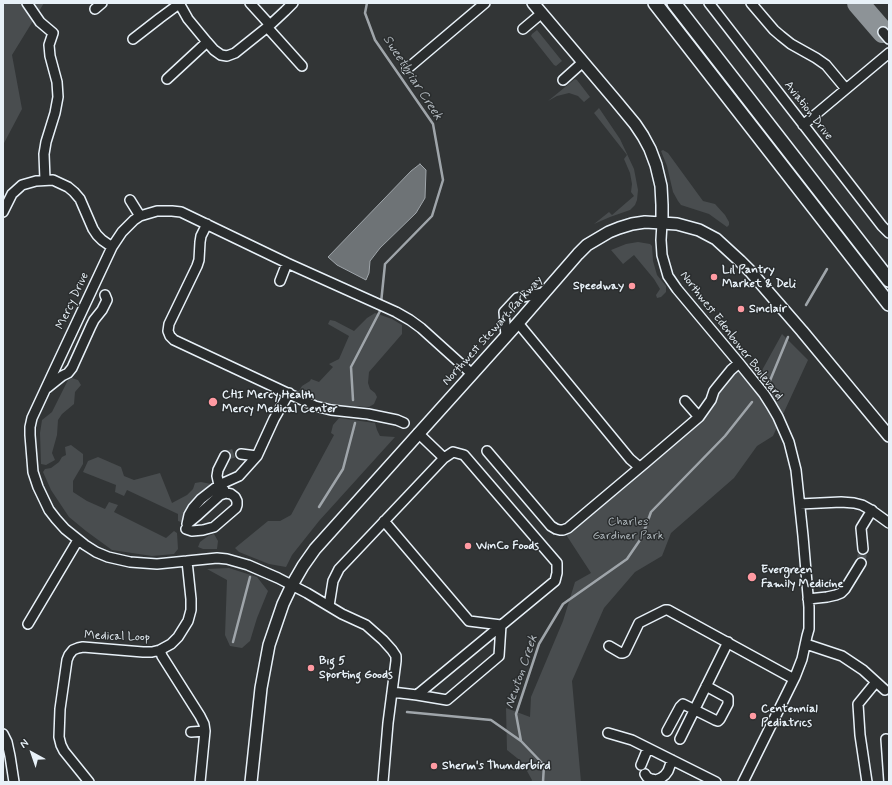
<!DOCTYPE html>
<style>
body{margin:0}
#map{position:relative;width:892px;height:785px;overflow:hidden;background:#323536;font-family:Mynerve,sans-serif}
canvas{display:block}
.frame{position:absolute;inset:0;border:4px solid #e8f1f8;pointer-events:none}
.north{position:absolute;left:12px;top:733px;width:40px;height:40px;-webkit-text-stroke:3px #2a2d2e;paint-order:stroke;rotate:320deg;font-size:11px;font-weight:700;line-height:16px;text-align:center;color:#e8f1f8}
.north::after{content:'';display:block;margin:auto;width:14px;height:18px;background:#e8f1f8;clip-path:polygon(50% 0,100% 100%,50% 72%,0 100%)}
</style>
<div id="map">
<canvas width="892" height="785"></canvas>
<div class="frame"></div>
<div class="north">N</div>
</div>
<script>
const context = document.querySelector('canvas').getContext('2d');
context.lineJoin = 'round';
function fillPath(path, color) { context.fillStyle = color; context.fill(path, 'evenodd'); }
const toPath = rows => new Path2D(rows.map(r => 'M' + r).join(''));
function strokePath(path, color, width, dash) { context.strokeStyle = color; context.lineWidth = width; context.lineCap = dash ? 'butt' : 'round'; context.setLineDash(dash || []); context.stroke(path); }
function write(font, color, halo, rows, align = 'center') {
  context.font = font + ' Mynerve,sans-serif'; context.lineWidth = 3; context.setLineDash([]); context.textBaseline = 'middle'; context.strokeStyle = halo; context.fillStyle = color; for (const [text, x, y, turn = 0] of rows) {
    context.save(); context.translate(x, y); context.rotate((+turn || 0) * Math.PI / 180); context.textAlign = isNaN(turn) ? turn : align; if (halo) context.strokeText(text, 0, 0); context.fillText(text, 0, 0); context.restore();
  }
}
fillPath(toPath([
 [3,3,44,3,12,55,22,109,3,145],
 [537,30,562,61,556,66,554,65,531,36,532,34],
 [575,79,577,80,590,97,584,102,578,96,569,93,557,96,548,101],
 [599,108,620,139,634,169,638,190,637,200,635,205,630,210,610,217,594,224,609,212,612,215,634,196,631,192,632,184,630,173,624,159,627,155,594,113],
 [663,150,668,153,703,201,715,204,725,215,729,222,729,225,727,227,709,214,681,205,678,201,673,192,667,166,661,151],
 [638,242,650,244,652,246,653,261,657,275,666,286,666,292,661,297,657,298,656,295,660,289,654,279,634,255,623,264,611,250,626,244],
 [375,313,392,319,402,325,402,334,389,349,369,372,368,383,370,389,375,393,377,397,374,404,369,407,334,405,310,398,299,391,302,386,310,381,311,379,319,382,333,367,329,364,339,359,349,336,328,324,330,320,335,321,354,331,367,318],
 [782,334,808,360,773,436,757,446,734,478,671,533,662,556,635,572,604,608,572,681,581,782,531,782,532,780,522,762,507,750,506,708,530,717,531,697,563,621,575,582,591,573,563,530,703,413,739,363,755,383],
 [72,378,78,380,81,385,75,392,74,404,62,414,58,420,57,435,52,453,55,460,46,465,41,464,40,433,42,420,52,412,68,380],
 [339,418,375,423,377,430,380,436,395,437,319,521,292,555,286,567,269,564,239,552,235,548,268,521,280,521,291,515,334,435,331,433,333,425],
 [71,445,83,454,83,464,73,481,73,492,87,501,105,509,109,502,118,505,114,512,166,538,174,531,177,533,178,549,174,554,152,556,112,550,86,531,69,517,51,490,43,472,45,469,51,468,59,462,62,457,66,455,65,447],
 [98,457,121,467,124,476,134,480,160,473,172,503,187,495,193,489,195,483,201,482,211,484,212,487,199,498,181,522,178,521,178,514,127,490,124,496,115,492,116,485,83,472,88,461],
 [214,534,218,541,217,549,203,549,198,547,200,542,208,536],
 [229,568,257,577,268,591,257,618,250,641,242,648,230,646,225,635,227,580,207,569]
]), '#494d4f');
const water = toPath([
 [420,164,426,170,425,198,416,213,380,248,370,261,369,273,366,280,337,265,328,257,411,171,420,164]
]);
fillPath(water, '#6e7376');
strokePath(water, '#9fa5aa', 1);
strokePath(toPath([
 [367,3,365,13,375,40,433,124,443,180,432,216,385,264,381,303],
 [806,305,827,269],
 [769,383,788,337],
 [353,400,351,367,380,311,381,308],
 [319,507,343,469,355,423],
 [233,642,250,577],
 [407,712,491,720,521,741],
 [543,782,544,765,521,741,516,714,539,644,563,604,627,559,642,537,651,512,725,436,752,402]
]), '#9fa5aa', 2.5);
strokePath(toPath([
 [858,3,883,32]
]), '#8d9397', 22);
strokePath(toPath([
 [225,456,237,452,241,454],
 [861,563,863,549]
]), '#4d5153', 9, [9, 4.5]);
const minor = toPath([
 [27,3,40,22,53,33,49,45,50,56,57,82,58,97,55,113,46,142,44,154,45,180],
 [179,3,188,19,207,42,214,50,221,55,227,56,235,53,270,25,285,11,293,3],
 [250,3,270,25],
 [709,3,882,226,889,233],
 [751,3,774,30,781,36,791,44,816,58,826,65,846,89],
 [95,9,102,3],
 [267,27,302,66],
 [523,29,542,13],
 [883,32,889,39],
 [133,39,160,18,179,4],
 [407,69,485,3],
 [167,79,207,42],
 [563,80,583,62],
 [803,125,889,53],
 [130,200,140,216],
 [3,212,12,194,22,185,36,181,53,180,68,187,74,192,80,199,93,229,97,235,102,240,112,247],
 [662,223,661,240,662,255,668,276,677,289,739,363,764,394,771,405,778,417,789,442,796,470,803,536,809,607,809,629,807,636,802,659,795,677,743,782],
 [207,224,201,236,200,242,199,260,197,266,169,324,168,331,170,336,174,340,315,406,331,410,368,414,397,420,404,423],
 [280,281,287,263],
 [518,323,630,459,637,465,641,466,644,464,699,417,711,400,714,391,718,386,731,370,739,363],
 [506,336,504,312,517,298,543,293],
 [47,388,62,376,68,373,72,368,91,326,94,320,102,310,107,300,105,295],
 [685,401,699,417],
 [487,451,551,526,556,529,560,530,563,530,568,528,644,464],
 [241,454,257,456],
 [219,485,217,476,218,470,225,456],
 [800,504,841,502,854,503,862,505,871,510,889,523],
 [384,521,469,621,501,625,499,656,447,700,417,695],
 [187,524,189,515,193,508,201,499,219,485,239,476,257,456,274,419,289,393],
 [187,524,198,515,220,495,224,490],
 [186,529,192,531,203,530,214,527,236,508,237,505,237,501,235,497,231,494,226,493,220,495],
 [863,549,861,528,872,510],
 [808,599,827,597,836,595,841,593,845,589,861,563],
 [329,606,333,581,339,569,444,458],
 [28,624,78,540],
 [806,644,842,656,863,670,885,690],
 [609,646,621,653,623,653,625,652,639,623,665,610,668,610,794,679],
 [160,650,162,656,200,716,204,724,205,731,200,782],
 [392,692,417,695,555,581,557,573,557,563,464,455,453,452,444,458,418,433],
 [667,731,680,707,683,704,715,720,718,721,720,719,728,704,728,698,706,686],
 [191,732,205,731],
 [608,733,632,740,716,782],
 [3,734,7,742,10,756,14,782],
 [680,739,728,642],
 [886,739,889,782],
 [641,765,648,748],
 [645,774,647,777,651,779,656,780,661,778,665,775,668,771,672,760],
 [89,782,64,751,61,745,59,737,60,709,67,660,69,655,73,650,78,648,83,647,143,652,152,652,160,650,171,644,178,637,188,621,191,610,191,599,187,561],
 [383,782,388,723,396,661,396,656,392,650,383,640,366,625,342,614,307,593,278,578,248,565,227,559,217,558,157,564,130,562,108,557,96,552,85,545,65,529,56,519,49,510,38,487,33,472,30,435,30,427,32,418,52,375,112,247,122,232,134,220,140,216,157,211,172,211,181,212,287,263,396,312,410,320,421,328,472,374],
 [867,782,860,735,858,704,876,682]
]);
const major = toPath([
 [533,3,616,101,635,124,643,136,650,149,656,165,661,186,662,205,662,223],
 [251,782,261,688,269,645,283,604,292,585,303,566,315,549,518,323,578,254,587,245,609,232,619,228,632,224,645,222,662,223,677,224,699,230,716,239,740,261,750,271,802,331,889,436]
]);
const highway = toPath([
 [655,3,889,304],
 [674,3,889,280]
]);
strokePath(minor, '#e8f1f8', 12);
strokePath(major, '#e8f1f8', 14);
strokePath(highway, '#e8f1f8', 16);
strokePath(minor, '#2a2d2e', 9);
strokePath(major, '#2a2d2e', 11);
strokePath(highway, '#2a2d2e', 13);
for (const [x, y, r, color] of [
 [714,277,4,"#ff9aa2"],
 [632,286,4,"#ff9aa2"],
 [741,309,4,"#ff9aa2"],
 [213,402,5,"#ff9aa2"],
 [468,546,4,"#ff9aa2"],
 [752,577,5,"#ff9aa2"],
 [311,668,4,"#ff9aa2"],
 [753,716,4,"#ff9aa2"],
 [434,766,4,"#ff9aa2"]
]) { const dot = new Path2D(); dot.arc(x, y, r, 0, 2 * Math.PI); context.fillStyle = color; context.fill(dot); strokePath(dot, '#2a2d2e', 1.5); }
write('12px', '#e8f1f8', '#2a2d2e', [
 ["Aviation Drive",808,111,52],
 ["Mercy Drive",73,301,-65],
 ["Northwest Stewart Parkway",493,331,-48],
 ["Northwest Edenbower Boulevard",731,336,52],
 ["Medical Loop",117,637,2]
]);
write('bold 12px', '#e8f1f8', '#2a2d2e', [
 ["Lil Pantry",722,270],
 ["Market & Deli",722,284],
 ["Speedway",624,286,"right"],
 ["Sinclair",749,309],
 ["CHI Mercy Health",222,395],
 ["Mercy Medical Center",222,409],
 ["WinCo Foods",476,546],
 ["Evergreen",761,570],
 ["Family Medicine",761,584],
 ["Big 5",319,661],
 ["Sporting Goods",319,675],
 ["Centennial",761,709],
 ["Pediatrics",761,723],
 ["Sherm's Thunderbird",442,766]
], 'left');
write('12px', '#b0b8bd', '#2a2d2e', [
 ["Charles",628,522],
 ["Gardiner Park",628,536]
]);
write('italic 13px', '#b1b8be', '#2a2d2e', [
 ["Sweetbriar Creek",412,78,57],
 ["Newton Creek",522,672,-71]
]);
</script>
